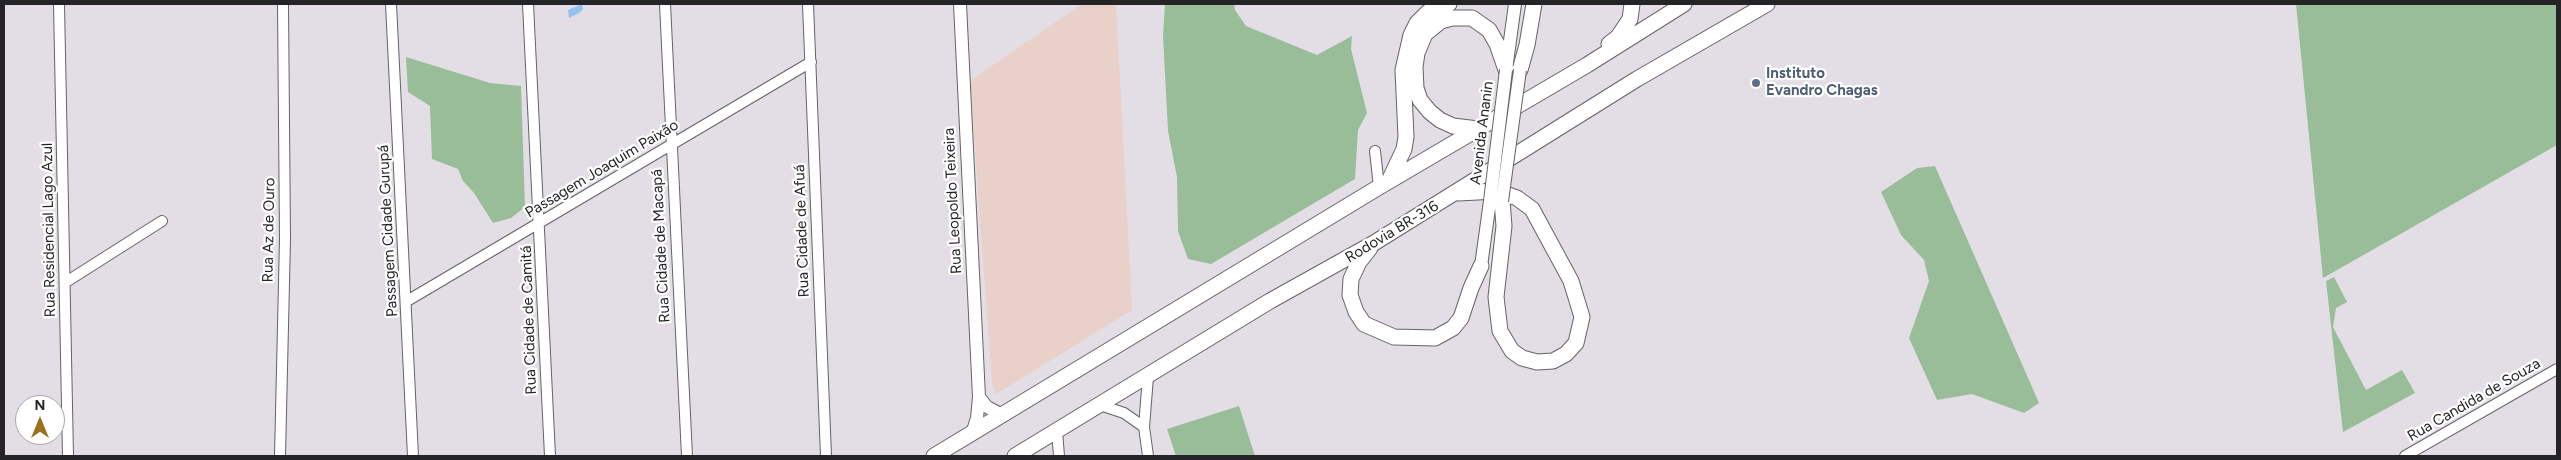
<!DOCTYPE html>
<meta charset="utf-8">
<style>
body{margin:0}
#map{position:relative;width:2561px;height:460px;overflow:hidden;background:#e3dee5;font-family:Figtree,sans-serif}
canvas{display:block}
.frame{position:absolute;inset:0;border:5px solid #242325;pointer-events:none}
.north{position:absolute;left:15px;top:395px;width:50px;height:50px;box-sizing:border-box;background:#fff;border:1px solid #a7a7a8;border-radius:50%;rotate:0deg;font-size:14px;font-weight:700;line-height:20px;text-align:center;color:#242325}
.north::after{content:'';display:block;margin:auto;width:18px;height:22px;background:#9a721f;clip-path:polygon(50% 0,100% 100%,50% 72%,0 100%)}
</style>
<div id="map">
<canvas width="2561" height="460"></canvas>
<div class="frame"></div>
<div class="north">N</div>
</div>
<script>
const context = document.querySelector('canvas').getContext('2d');
context.lineJoin = 'round';
function fillPath(path, color) { context.fillStyle = color; context.fill(path, 'evenodd'); }
const toPath = rows => new Path2D(rows.map(r => 'M' + r).join(''));
function strokePath(path, color, width, dash) { context.strokeStyle = color; context.lineWidth = width; context.lineCap = dash ? 'butt' : 'round'; context.setLineDash(dash || []); context.stroke(path); }
function write(font, color, halo, rows, align = 'center') {
  context.font = font + ' Figtree,sans-serif'; context.lineWidth = 4.5; context.setLineDash([]); context.textBaseline = 'middle'; context.strokeStyle = halo; context.fillStyle = color; for (const [text, x, y, turn = 0] of rows) {
    context.save(); context.translate(x, y); context.rotate((+turn || 0) * Math.PI / 180); context.textAlign = isNaN(turn) ? turn : align; if (halo) context.strokeText(text, 0, 0); context.fillText(text, 0, 0); context.restore();
  }
}
fillPath(toPath([
 [1082,4,1116,4,1132,310,996,394,992,383,970,81]
]), '#e9d0c9');
fillPath(toPath([
 [1165,4,1234,4,1235,10,1246,26,1317,55,1352,36,1351,49,1367,113,1358,130,1355,179,1211,264,1188,259,1178,231,1177,177,1168,131,1163,36],
 [2296,4,2557,4,2557,145,2323,278],
 [406,57,490,83,521,86,525,207,511,218,493,223,474,193,463,181,458,169,432,159,430,106,408,92],
 [1935,166,2039,403,2024,413,1972,394,1937,400,1909,338,1929,281,1924,260,1901,235,1881,192,1917,168],
 [2334,277,2347,302,2336,308,2333,327,2366,390,2402,370,2415,393,2343,432,2326,281],
 [1239,406,1255,456,1176,456,1167,429]
]), '#9abd99');
fillPath(toPath([
 [582,4,583,9,579,13,569,18,568,10]
]), '#93c2f0');
const minor = toPath([
 [59,4,68,456],
 [391,4,413,456],
 [528,4,550,456],
 [665,4,687,456],
 [808,4,826,456],
 [1375,151,1379,187],
 [66,282,162,221],
 [407,301,811,62],
 [1148,377,1144,427,1148,456],
 [1100,405,1124,413,1144,427],
 [1057,431,1059,456],
 [280,456,285,239,283,4],
 [2405,456,2557,369]
]);
const major = toPath([
 [960,4,979,397,977,418,972,434],
 [1506,70,1515,4],
 [1481,266,1490,201],
 [979,397,987,407,1002,415]
]);
const highway = toPath([
 [1609,44,1618,37,1630,19,1632,4],
 [1520,70,1527,45,1534,4],
 [1478,129,1453,126,1440,120,1430,112,1420,100,1416,88,1415,67,1417,53,1425,34,1441,21,1452,18,1472,18,1489,30,1497,44,1506,70],
 [1389,181,1404,149,1406,137,1403,70,1411,35,1417,23,1428,12,1449,4],
 [1458,193,1497,191,1517,198,1532,209,1571,281,1582,317,1576,343,1566,354,1553,361,1537,362,1522,358,1512,351,1500,331,1496,297,1504,226,1502,201],
 [1370,248,1359,262,1351,279,1350,295,1356,312,1364,324,1394,337,1435,338,1453,328,1461,318,1471,288,1481,266],
 [934,456,1379,187,1587,65,1684,4],
 [1015,456,1270,301,1374,243,1637,79,1767,4]
]);
strokePath(minor, '#666268', 12);
strokePath(major, '#666268', 14);
strokePath(highway, '#666268', 17);
strokePath(minor, '#fff', 10);
strokePath(major, '#fff', 12);
strokePath(highway, '#fff', 15);
const majorBridge = toPath([
 [1490,201,1506,70],
 [1502,201,1520,70]
]);
strokePath(majorBridge, '#666268', 14, []);
strokePath(majorBridge, '#fff', 12);
for (const [x, y, r, color] of [
 [1756,83,5,"#5c6f8a"]
]) { const dot = new Path2D(); dot.arc(x, y, r, 0, 2 * Math.PI); context.fillStyle = color; context.fill(dot); strokePath(dot, '#fff', 2); }
write('bold 15px', '#4e5e75', '#fff', [
 ["Instituto",1766,74],
 ["Evandro Chagas",1766,91]
], 'left');
write('15px', '#242325', '#fff', [
 ["Avenida Ananin",1482,133,-83],
 ["Passagem Joaquim Paixão",602,169,-31],
 ["Rua Leopoldo Teixeira",953,201,-93],
 ["Rua Residencial Lago Azul",49,230,-91],
 ["Rua Az de Ouro",269,230,-89],
 ["Passagem Cidade Gurupá",388,231,-93],
 ["Rua Cidade de Afuá",802,231,-92],
 ["Rodovia BR-316",1392,232,-31],
 ["Rua Cidade de Macapá",661,246,-93],
 ["Rua Cidade de Camitá",529,320,-92],
 ["Rua Candida de Souza",2474,400,-30]
]);
</script>
